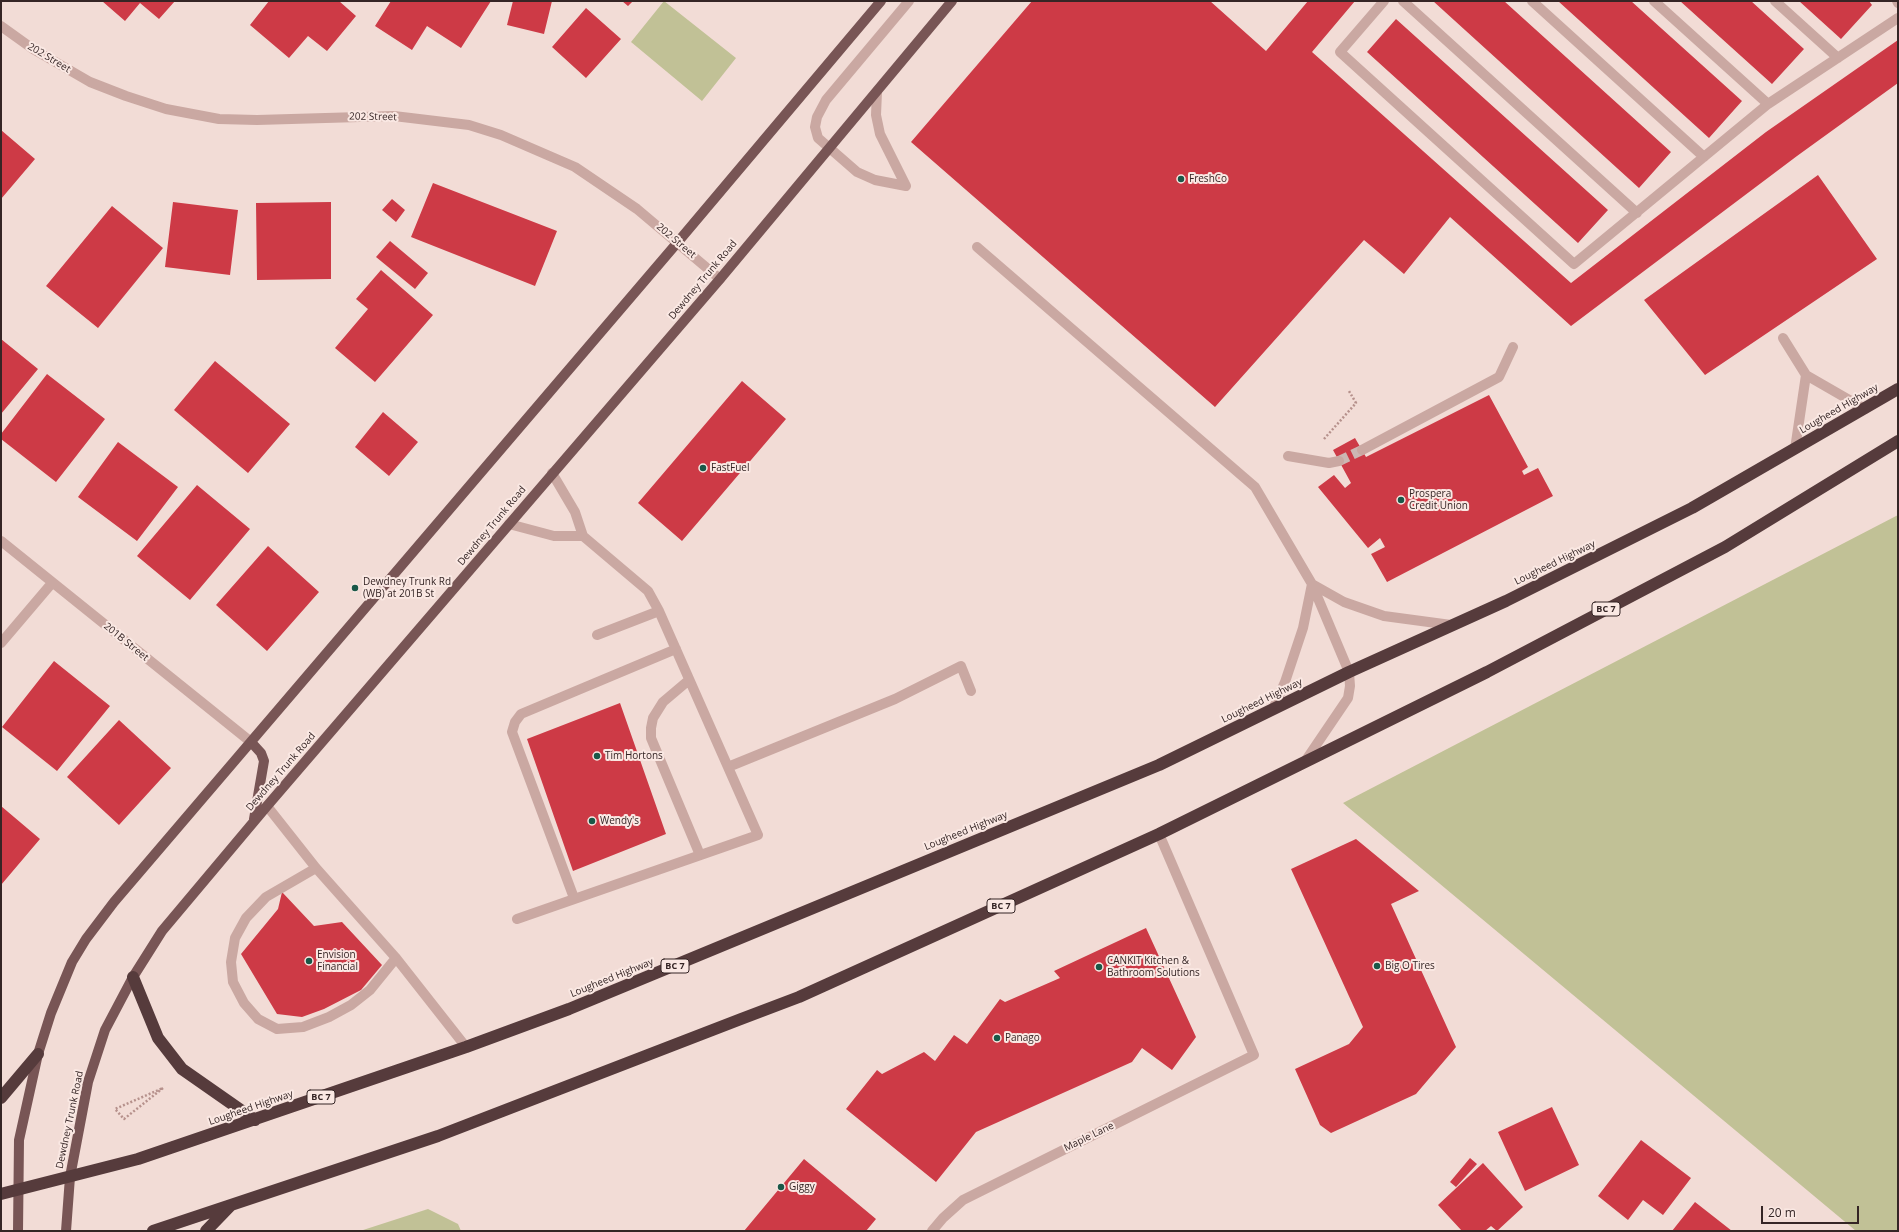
<!DOCTYPE html>
<style>
body{margin:0}
#map{position:relative;width:1899px;height:1232px;overflow:hidden;background:#f2dcd6;font-family:"Open Sans",sans-serif}
canvas{display:block}
.frame{position:absolute;inset:0;border:2px solid #352525;pointer-events:none}
.scale{position:absolute;left:1761px;top:1206px;width:98px;height:18px;box-sizing:border-box;border:2px solid #352525;border-top:0;padding-left:5px;font-size:12px;line-height:14px;white-space:nowrap;color:#352525;-webkit-text-stroke:3px #fae8e3;paint-order:stroke}
</style>
<div id="map">
<canvas width="1899" height="1232"></canvas>
<div class="frame"></div>
<div class="scale">20 m</div>
</div>
<script>
const context = document.querySelector('canvas').getContext('2d');
context.lineJoin = 'round';
function fillPath(path, color) { context.fillStyle = color; context.fill(path, 'evenodd'); }
const toPath = rows => new Path2D(rows.map(r => 'M' + r).join(''));
function strokePath(path, color, width, dash) { context.strokeStyle = color; context.lineWidth = width; context.lineCap = dash ? 'butt' : 'round'; context.setLineDash(dash || []); context.stroke(path); }
function write(font, color, halo, rows, align = 'center') {
  context.font = font + ' "Open Sans",sans-serif'; context.lineWidth = 4; context.setLineDash([]); context.textBaseline = 'middle'; context.strokeStyle = halo; context.fillStyle = color; for (const [text, x, y, turn = 0] of rows) {
    context.save(); context.translate(x, y); context.rotate((+turn || 0) * Math.PI / 180); context.textAlign = isNaN(turn) ? turn : align; if (halo) context.strokeText(text, 0, 0); context.fillText(text, 0, 0); context.restore();
  }
}
fillPath(toPath([
 [664,1,736,58,702,101,631,42],
 [1898,515,1898,1231,1856,1231,1343,803],
 [428,1209,458,1224,461,1231,360,1231]
]), '#c1c196');
fillPath(toPath([
 [102,1,175,1,159,19,140,3,125,21],
 [269,1,339,1,356,16,327,51,308,36,289,58,250,25],
 [391,1,491,1,461,48,427,26,412,50,375,26],
 [513,1,552,1,544,34,507,25],
 [622,1,633,1,628,6],
 [1032,1,1210,1,1266,51,1308,1,1355,1,1312,52,1571,283,1766,132,1898,40,1898,83,1797,156,1571,326,1450,217,1404,274,1364,240,1215,407,911,142],
 [1433,1,1504,1,1671,152,1639,188],
 [1558,1,1631,1,1742,101,1709,138],
 [1680,1,1751,1,1804,49,1772,84],
 [1799,1,1869,1,1872,5,1841,39],
 [586,8,621,39,586,78,552,47],
 [1396,19,1608,210,1578,243,1367,52],
 [1,130,35,159,1,199],
 [1818,175,1877,259,1705,375,1644,300],
 [433,183,557,231,535,286,411,237],
 [392,199,405,210,396,222,382,210],
 [173,202,238,210,230,275,165,267],
 [331,202,331,279,257,280,256,203],
 [112,206,163,248,98,328,46,286],
 [390,241,428,273,415,289,376,257],
 [381,270,433,315,375,382,335,348,368,309,356,299],
 [1,339,38,369,1,414],
 [215,361,290,424,248,473,174,410],
 [47,374,105,419,56,482,1,439,1,434],
 [742,381,786,419,682,541,638,503],
 [1489,395,1528,467,1522,471,1524,475,1538,468,1553,496,1387,582,1371,554,1385,547,1380,538,1368,548,1318,487,1334,475,1345,488,1351,483,1333,450,1355,438,1366,457],
 [383,412,418,442,389,476,355,447],
 [118,442,178,487,137,541,78,497],
 [197,485,250,529,190,600,137,556],
 [268,546,319,592,267,651,216,605],
 [54,661,110,706,57,771,2,727],
 [620,703,666,834,573,871,527,739],
 [119,720,171,768,119,825,67,777],
 [1,806,40,839,1,885],
 [1356,839,1419,891,1391,904,1456,1047,1416,1094,1331,1133,1320,1125,1295,1069,1349,1044,1363,1027,1291,869],
 [282,892,314,926,342,922,382,965,361,990,324,1009,302,1017,277,1014,241,954,278,909],
 [1146,928,1196,1037,1172,1070,1142,1048,1132,1062,976,1132,936,1182,846,1109,877,1070,882,1074,924,1052,935,1061,954,1035,967,1044,1000,999,1005,1002,1060,978,1054,971],
 [1552,1107,1579,1165,1525,1191,1498,1132],
 [1641,1140,1691,1178,1663,1215,1643,1200,1628,1220,1598,1196],
 [1470,1158,1477,1164,1456,1187,1450,1182],
 [804,1159,876,1219,866,1231,744,1231],
 [1483,1163,1523,1207,1497,1231,1491,1226,1485,1231,1462,1231,1438,1205],
 [1695,1202,1732,1231,1672,1231]
]), '#cd3a46');
strokePath(toPath([
 [1339,461,1362,450]
]), '#ccb7b3', 10, [10, 5]);
strokePath(toPath([
 [1324,439,1356,403,1349,391],
 [163,1088,124,1119,115,1109,163,1088]
]), '#b6918c', 2.5, [2, 2]);
strokePath(toPath([
 [1384,1,1340,52,1574,264,1768,104,1898,18],
 [1403,1,1637,213],
 [1532,1,1704,157],
 [1654,1,1768,104],
 [1775,1,1838,58],
 [1897,1,1898,3],
 [1,26,33,49,90,82,126,96,166,109,219,119,257,120,394,116,469,125,501,135,575,167,637,209,720,279],
 [877,92,876,115,880,134,906,186],
 [906,186,875,180,857,172,818,138,815,127,817,117,826,100,909,1],
 [977,247,1255,487,1312,584,1349,672,1350,686,1348,698,1306,760],
 [1783,338,1806,375,1865,409],
 [1795,449,1806,375],
 [1362,450,1499,377,1513,347],
 [1288,456,1329,463,1339,461],
 [509,524,554,536,583,536],
 [1,541,251,742],
 [1312,584,1344,602,1384,616,1451,625],
 [597,635,659,611],
 [1,643,52,583],
 [689,680,663,702,653,718,651,728,651,738,700,855],
 [1273,709,1285,682,1303,628,1312,584],
 [728,767,895,699,961,666,971,691],
 [267,806,316,868,396,958,466,1047],
 [316,868,266,897,246,918,235,938,231,962,233,982,244,1003,258,1019,277,1029,303,1027,329,1017,351,1005,370,990,396,958],
 [574,898,512,732,515,722,521,714,676,649],
 [517,919,758,835,659,611,648,591,583,536,575,512,552,473],
 [932,1231,943,1218,963,1200,1254,1055,1159,834]
]), '#caa8a2', 10);
strokePath(toPath([
 [251,742,261,753,264,761,254,819],
 [18,1231,19,1140,38,1054,51,1013,72,962,86,939,114,902,677,243,881,1],
 [66,1231,70,1177,88,1082,105,1030,133,977,162,931,267,806,720,279,952,1]
]), '#785555', 10);
strokePath(toPath([
 [133,977,158,1038,182,1069,255,1120],
 [1,1098,38,1054],
 [1,1194,138,1159,466,1047,569,1009,1159,765,1349,672,1506,601,1692,508,1898,389],
 [153,1231,438,1136,741,1019,799,997,1159,834,1487,672,1725,547,1898,441],
 [206,1231,230,1206]
]), '#563b3c', 12);
for (const [x, y, r, color] of [
 [1181,179,4,"#195848"],
 [703,468,4,"#195848"],
 [1401,500,4,"#195848"],
 [355,588,4,"#195848"],
 [597,756,4,"#195848"],
 [592,821,4,"#195848"],
 [309,961,4,"#195848"],
 [1377,966,4,"#195848"],
 [1099,967,4,"#195848"],
 [997,1038,4,"#195848"],
 [781,1187,4,"#195848"]
]) { const dot = new Path2D(); dot.arc(x, y, r, 0, 2 * Math.PI); context.fillStyle = color; context.fill(dot); strokePath(dot, '#fae8e3', 1.5); }
for (const [x, y, w] of [
 [1606,609,28],
 [1001,906,28],
 [675,966,28],
 [321,1097,28]
]) { const box = new Path2D(); box.roundRect(x - w / 2, y - 7, w, 14, 3); context.fillStyle = '#fae8e3'; context.fill(box); strokePath(box, '#352525', 1); }
write('bold 9px', '#352525', null, [
 ["BC 7",1606,609],
 ["BC 7",1001,906],
 ["BC 7",675,966],
 ["BC 7",321,1097]
]);
write('10px', '#352525', '#fae8e3', [
 ["202 Street",49,58,31],
 ["202 Street",373,117,1],
 ["202 Street",676,241,40],
 ["Dewdney Trunk Road",703,280,-50],
 ["Lougheed Highway",1839,409,-30],
 ["Dewdney Trunk Road",492,526,-50],
 ["Lougheed Highway",1555,563,-26],
 ["201B Street",126,642,39],
 ["Lougheed Highway",1262,701,-26],
 ["Dewdney Trunk Road",281,772,-49],
 ["Lougheed Highway",966,831,-22],
 ["Lougheed Highway",612,978,-22],
 ["Lougheed Highway",251,1108,-19],
 ["Dewdney Trunk Road",70,1120,-78],
 ["Maple Lane",1089,1137,-26]
]);
write('10px', '#352525', '#fae8e3', [
 ["FreshCo",1189,179],
 ["FastFuel",711,468],
 ["Prospera",1409,494],
 ["Credit Union",1409,506],
 ["Dewdney Trunk Rd",363,582],
 ["(WB) at 201B St",363,594],
 ["Tim Hortons",605,756],
 ["Wendy's",600,821],
 ["Envision",317,955],
 ["Financial",317,967],
 ["CANKIT Kitchen &",1107,961],
 ["Bathroom Solutions",1107,973],
 ["Big O Tires",1385,966],
 ["Panago",1005,1038],
 ["Giggy",789,1187]
], 'left');
</script>
